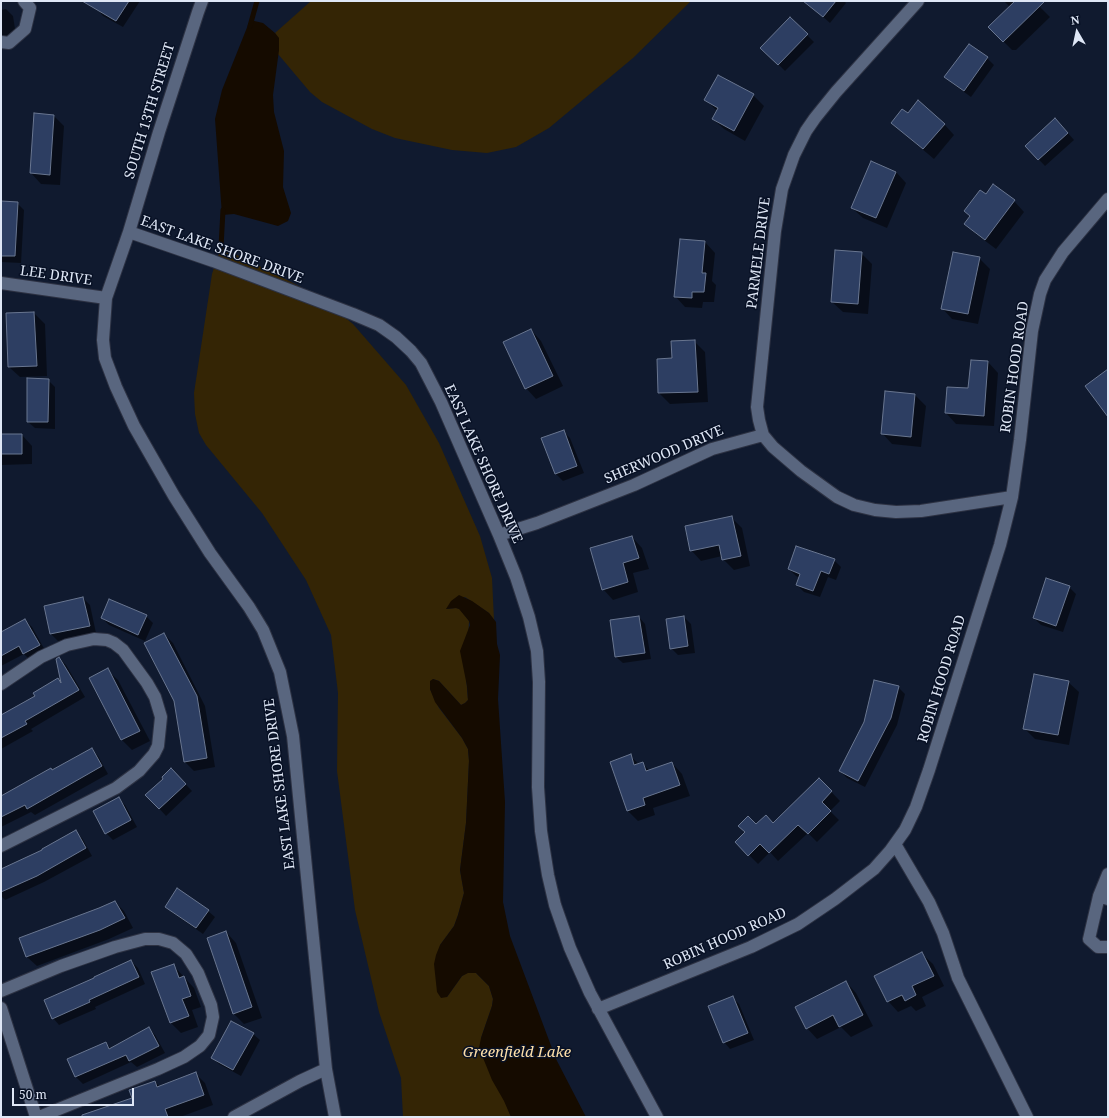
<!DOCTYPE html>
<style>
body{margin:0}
#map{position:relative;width:1109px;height:1118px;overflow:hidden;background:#101a2f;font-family:"Noto Serif",serif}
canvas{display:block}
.frame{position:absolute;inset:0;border:2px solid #dfe7f6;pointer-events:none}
.north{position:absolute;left:1057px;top:12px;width:40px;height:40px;-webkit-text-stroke:3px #081125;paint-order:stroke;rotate:351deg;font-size:11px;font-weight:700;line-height:16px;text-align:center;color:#dfe7f6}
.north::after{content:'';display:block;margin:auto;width:14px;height:18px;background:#dfe7f6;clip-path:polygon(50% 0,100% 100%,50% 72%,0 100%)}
.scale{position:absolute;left:12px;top:1088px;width:122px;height:18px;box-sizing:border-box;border:2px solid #dfe7f6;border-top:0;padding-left:5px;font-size:12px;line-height:14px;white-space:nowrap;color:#dfe7f6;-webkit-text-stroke:3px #081125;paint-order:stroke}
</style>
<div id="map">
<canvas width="1109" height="1118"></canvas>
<div class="frame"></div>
<div class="north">N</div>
<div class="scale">50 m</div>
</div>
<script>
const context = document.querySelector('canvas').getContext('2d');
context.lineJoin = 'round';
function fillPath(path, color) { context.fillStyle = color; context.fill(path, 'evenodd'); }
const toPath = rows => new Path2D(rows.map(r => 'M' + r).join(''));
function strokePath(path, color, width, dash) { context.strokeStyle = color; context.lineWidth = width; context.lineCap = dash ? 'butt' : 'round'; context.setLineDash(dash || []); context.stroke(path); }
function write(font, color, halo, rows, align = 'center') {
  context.font = font + ' "Noto Serif",serif'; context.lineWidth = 3; context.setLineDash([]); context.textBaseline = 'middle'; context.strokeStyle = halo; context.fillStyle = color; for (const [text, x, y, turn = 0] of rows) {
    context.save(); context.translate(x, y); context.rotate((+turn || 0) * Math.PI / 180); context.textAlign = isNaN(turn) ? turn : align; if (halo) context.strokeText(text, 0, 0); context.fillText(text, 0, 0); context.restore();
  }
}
fillPath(toPath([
 [311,1,691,1,633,58,549,128,516,147,487,153,452,150,395,138,372,129,322,102,310,92,278,54,279,39,275,33],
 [221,247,301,287,328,304,353,324,406,385,439,443,480,536,492,578,494,620,489,613,465,597,446,609,456,608,460,609,469,621,466,677,468,700,465,703,461,705,439,681,433,679,430,689,439,708,462,738,468,749,469,761,466,823,460,870,464,893,458,915,454,926,440,945,447,997,462,976,467,973,476,973,489,986,493,999,492,1006,481,1038,511,1117,403,1117,401,1078,379,1012,355,910,337,771,338,693,331,635,306,580,262,513,206,445,199,433,195,414,194,393,212,274]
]), '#342505');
fillPath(toPath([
 [250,20,263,23,275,33,279,38,279,50,273,95,274,112,284,151,283,187,291,213,288,221,278,226,234,214,222,215,215,119,222,90],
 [459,595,472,601,489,613,496,622,497,644,500,655,498,699,505,802,503,902,510,936,556,1059,586,1117,511,1117,504,1101,492,1080,479,1048,481,1038,492,1006,493,999,489,986,476,973,468,973,462,976,447,997,441,998,437,992,434,964,436,955,440,945,454,926,458,915,464,893,460,870,466,823,469,761,468,749,462,738,435,702,430,689,430,681,433,679,439,681,461,705,465,703,468,700,467,686,460,651,470,625,469,621,459,609,456,608,446,609,451,601]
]), '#150b00');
fillPath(toPath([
 [80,1,140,1,123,27,103,16,97,9],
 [805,1,844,1,846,3,830,23],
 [1004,1,1034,1,1050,17,1016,50,1012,50,989,27,1010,7],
 [6,9,13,16,16,35,1,37,1,10],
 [790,18,814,42,785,71,762,48],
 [969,45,987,58,994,65,971,97,953,84,946,77],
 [718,76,753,95,764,106,745,141,724,129,713,119,717,111,706,100],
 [35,114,54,116,64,126,60,185,41,184,31,173],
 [908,114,944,124,954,135,934,159,903,133,892,123],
 [1062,126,1074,140,1045,166,1026,146],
 [872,162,896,172,906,183,887,228,863,218,852,208],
 [986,195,1014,201,1024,212,996,249,976,234,966,224],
 [1,202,17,203,24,210,21,263,1,262],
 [705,242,715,253,712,281,716,285,714,302,703,302,702,308,685,307,675,296],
 [861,253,872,264,868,314,843,312,832,302],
 [979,258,990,269,978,324,952,319,942,308],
 [34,313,45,324,47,376,20,377,9,367,7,314],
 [531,330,541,341,563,386,536,399,526,388],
 [694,341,705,352,708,402,670,404,659,393,673,359],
 [988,362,998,373,994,426,956,424,946,413,969,390],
 [48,380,55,387,55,429,35,428,28,422],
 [886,393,915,395,926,406,921,447,892,444,882,433],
 [563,431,570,438,584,473,563,481,556,474,543,439],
 [1,433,3,435,22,435,32,446,32,464,1,465],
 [732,518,742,528,750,566,734,570,723,559,722,556,701,561,691,550],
 [632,537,642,548,649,569,633,573,638,592,613,600,603,589],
 [834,560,841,567,836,580,828,577,820,597,804,592,797,585,800,578,796,576,789,569],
 [1069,587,1076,594,1063,632,1041,625,1034,618],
 [83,598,90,605,96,633,58,641,51,634,45,606],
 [146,616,153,623,145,641,109,625,102,618],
 [639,617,645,624,651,659,623,663,616,657],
 [684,617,691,624,695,653,678,655,671,648],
 [25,620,32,627,46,652,31,661,24,654,1,666,1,633],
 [164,634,173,643,205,706,215,767,194,771,185,762],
 [59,658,66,665,85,697,31,729,33,731,1,749,1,716,37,696,58,679,62,683],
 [107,670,118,680,150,741,132,750,122,740,90,678],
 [1068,682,1079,692,1069,745,1035,739,1024,728],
 [898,687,905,694,897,725,865,787,847,778,840,771],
 [92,750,98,756,108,774,35,815,31,812,1,827,1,797],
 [630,756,640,765,643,764,650,771,672,763,682,774,690,796,653,808,655,815,638,821,628,811],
 [171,769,192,791,166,816,147,795,165,779],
 [819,779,840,801,830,811,839,820,817,842,808,833,778,861,770,852,758,864,736,842,756,826,773,824],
 [118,799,125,805,137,827,113,840,106,833],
 [75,832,82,838,92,856,44,882,5,900,1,896,1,870,44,850],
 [115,902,124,911,133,928,109,939,37,966,27,957,20,939],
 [166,906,208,911,215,917,203,934,173,913],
 [226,932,236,943,262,1018,244,1024,234,1014],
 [922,954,933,964,944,986,922,997,926,1006,916,1011,911,1006,898,1012,888,1001],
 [131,961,138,968,145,984,95,1007,96,1009,59,1025,53,1018,96,979],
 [173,965,194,988,201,1007,192,1010,198,1027,181,1033,171,1023],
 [846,982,856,993,873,1026,851,1037,841,1027,817,1039,807,1028],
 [732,997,739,1004,754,1040,730,1049,724,1042],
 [148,1028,155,1035,165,1053,137,1067,131,1062,83,1084,76,1077,68,1059,106,1043,111,1049],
 [253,1034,260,1040,241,1076,219,1064,212,1057],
 [195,1073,205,1083,213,1105,180,1117,97,1117,133,1098,155,1082,160,1087]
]), '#0007');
strokePath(toPath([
 [250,26,257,1],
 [221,247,223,210]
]), '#150b00', 5);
const building = toPath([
 [82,1,129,1,116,21,82,1],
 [803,1,836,1,823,17,803,1],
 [1015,1,1045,1,1003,42,988,27,1015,1],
 [790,17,808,34,778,65,760,48,790,17],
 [969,44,988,57,964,91,944,77,969,44],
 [718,75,754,94,734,131,712,119,718,108,704,100,718,75],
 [918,100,945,124,923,149,891,123,902,109,908,113,918,100],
 [34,113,54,115,50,175,30,173,34,113],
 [1055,118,1068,133,1038,160,1025,146,1055,118],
 [871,161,896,172,876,218,851,208,871,161],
 [993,184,1015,200,985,240,964,224,970,216,964,211,980,190,986,194,993,184],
 [1,201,18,202,15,256,1,256,1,201],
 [680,239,705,241,702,273,706,273,704,292,692,292,692,298,674,297,680,239],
 [835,250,862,252,858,304,831,302,835,250],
 [953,252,980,257,968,314,941,309,953,252],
 [34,312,37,366,8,367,6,313,34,312],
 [531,329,553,376,525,389,503,342,531,329],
 [695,340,698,392,658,393,657,359,672,358,671,341,695,340],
 [971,360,988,361,984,416,945,413,947,387,968,388,971,360],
 [1108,369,1108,417,1085,386,1108,369],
 [27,378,49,379,48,422,27,422,27,378],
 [885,391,915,394,911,437,881,434,885,391],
 [564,430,577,466,555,474,541,438,564,430],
 [1,434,22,434,22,454,1,454,1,434],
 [732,516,741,556,722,560,719,545,690,551,685,526,732,516],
 [632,536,639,558,623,563,628,582,602,590,590,548,632,536],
 [796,546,835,559,829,574,821,571,813,591,796,585,800,574,788,569,796,546],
 [1046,578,1070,586,1056,626,1033,618,1046,578],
 [83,597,90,626,50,634,44,606,83,597],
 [109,599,147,615,138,635,101,618,109,599],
 [639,616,645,653,615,657,610,620,639,616],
 [684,616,688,646,670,649,666,619,684,616],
 [25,619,40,645,23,654,19,646,1,656,1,632,25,619],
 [164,633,197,696,207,758,184,762,174,701,144,643,164,633],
 [59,657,79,690,25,721,27,724,1,738,1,715,35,696,33,693,58,678,61,683,56,659,59,657],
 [108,668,140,731,121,740,89,678,108,668],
 [1034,674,1069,681,1058,735,1023,729,1034,674],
 [874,680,899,686,891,718,858,781,839,771,864,722,874,680],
 [92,748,102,766,27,809,25,805,1,817,1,796,51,768,52,770,92,748],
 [631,754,634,765,643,762,646,771,672,762,680,785,643,798,645,805,627,811,610,762,631,754],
 [171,768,186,784,159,809,145,795,163,779,162,777,171,768],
 [819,778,832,791,822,802,831,811,808,834,798,825,769,853,760,844,748,856,735,842,745,832,738,826,748,816,756,824,766,815,773,823,819,778],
 [119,797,131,820,105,834,93,811,119,797],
 [76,830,86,848,37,876,1,892,1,869,42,850,42,849,76,830],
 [177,888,209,910,196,928,165,907,177,888],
 [115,901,125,918,100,930,26,957,19,938,99,908,115,901],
 [226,931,252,1007,233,1014,207,938,226,931],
 [922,952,934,976,912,986,916,995,905,1001,902,995,887,1002,874,976,922,952],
 [131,960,139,977,89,1000,90,1002,52,1019,44,1000,94,978,94,977,131,960],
 [174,964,179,978,184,976,191,996,182,999,189,1016,170,1023,151,972,174,964],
 [846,981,863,1015,839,1027,833,1015,806,1029,795,1007,846,981],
 [733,996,748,1033,723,1043,708,1006,733,996],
 [231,1021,254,1033,233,1070,211,1058,231,1021],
 [149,1027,159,1046,129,1061,126,1055,75,1077,67,1059,106,1042,109,1049,149,1027],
 [196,1072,204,1095,165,1109,168,1117,82,1117,82,1115,132,1098,129,1090,155,1081,157,1087,196,1072]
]);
fillPath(building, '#2d3e62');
strokePath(building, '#697690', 1);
const minor = toPath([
 [202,1,198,12,159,132,129,232,106,298,103,340,105,358,116,387,134,426,174,496,210,553,249,607,263,630,280,672,293,736,326,1069,335,1117],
 [918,1,836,92,815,118,806,131,794,155,782,189,775,231,757,407,759,420,763,435,773,447,801,471,837,497,854,505,875,510,896,512,921,511,1012,497],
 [1,42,9,43,25,29,30,8,24,1],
 [129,232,213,261,353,314,379,325,396,337,411,351,421,363,441,402,499,535,516,577,529,617,537,651,539,682,538,787,541,831,548,875,555,905,570,948,590,993,657,1117],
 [1,283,106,298],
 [499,535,537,523,634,485,712,449,763,435],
 [1,684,41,657,67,645,94,639,107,640,114,643,123,650,147,683,155,697,161,717,158,746,154,754,139,771,116,788,1,846],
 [895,844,929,902,943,933,958,978,1027,1117],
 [1099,896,1108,874],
 [1108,899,1099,896,1089,939,1098,947,1108,947],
 [1,991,61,966,115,947,145,939,159,939,173,943,186,954,198,973,211,1005,213,1017,209,1035,200,1046,184,1057,158,1069,39,1117],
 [1,1008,36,1117],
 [598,1009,751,947,798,924,835,899,874,869,890,851,905,830,916,807,929,770,1000,545,1012,497,1020,440,1032,331,1040,294,1045,280,1063,252,1108,199],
 [234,1117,300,1081,326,1069]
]);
strokePath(minor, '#2d3243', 14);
strokePath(minor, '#59667f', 12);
write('14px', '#dfe7f6', '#081125', [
 ["SOUTH 13TH STREET",150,111,-73],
 ["EAST LAKE SHORE DRIVE",222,250,20],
 ["PARMELE DRIVE",759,253,-83],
 ["LEE DRIVE",56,276,8],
 ["ROBIN HOOD ROAD",1015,367,-82],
 ["SHERWOOD DRIVE",664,455,-23],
 ["EAST LAKE SHORE DRIVE",483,464,66],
 ["ROBIN HOOD ROAD",942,679,-73],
 ["EAST LAKE SHORE DRIVE",280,784,-97],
 ["ROBIN HOOD ROAD",725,939,-24]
]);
write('italic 15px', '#fcdea8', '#081125', [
 ["Greenfield Lake",517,1053]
]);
</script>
